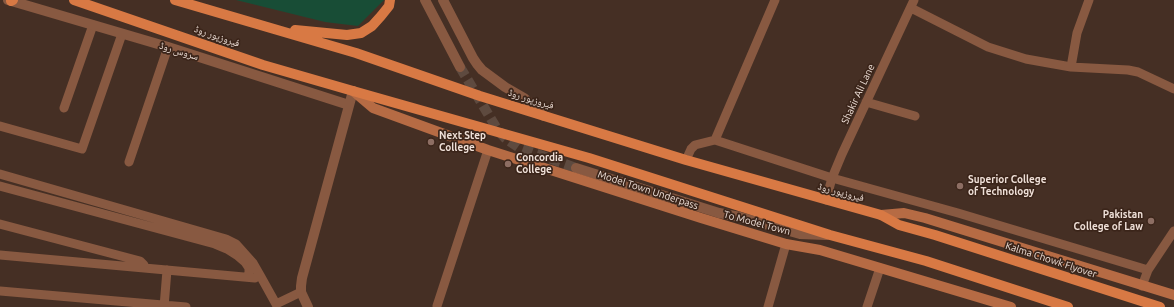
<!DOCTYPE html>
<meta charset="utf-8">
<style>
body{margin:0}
canvas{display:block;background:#452f24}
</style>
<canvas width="1174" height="307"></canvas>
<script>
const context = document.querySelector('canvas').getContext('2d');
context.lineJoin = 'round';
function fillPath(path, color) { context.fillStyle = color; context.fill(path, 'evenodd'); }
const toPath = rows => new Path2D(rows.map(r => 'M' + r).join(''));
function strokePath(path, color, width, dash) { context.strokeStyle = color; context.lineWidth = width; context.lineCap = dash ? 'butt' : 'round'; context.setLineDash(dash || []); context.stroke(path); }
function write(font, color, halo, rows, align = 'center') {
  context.font = font + ' Ubuntu,"Noto Naskh Arabic",sans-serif'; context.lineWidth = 3.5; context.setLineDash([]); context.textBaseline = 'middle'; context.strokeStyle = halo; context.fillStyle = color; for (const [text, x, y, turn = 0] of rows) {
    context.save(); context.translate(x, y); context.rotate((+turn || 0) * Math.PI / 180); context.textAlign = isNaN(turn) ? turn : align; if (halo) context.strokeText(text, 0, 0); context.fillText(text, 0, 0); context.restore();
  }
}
fillPath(toPath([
 [236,0,384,0,358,26,325,22]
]), '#184d36');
strokePath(toPath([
 [460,67,497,129,505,138,518,147,576,168]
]), '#5e4a3f', 10, [10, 5]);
strokePath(toPath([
 [911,8,988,47,1026,59,1071,67,1128,70,1138,72,1174,89],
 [1071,67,1077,33,1089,0],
 [866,102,915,116],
 [64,108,93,25],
 [0,126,82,149,122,34],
 [715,140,775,0],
 [686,160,691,149,695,145,715,140,832,178,958,213,1148,270],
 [129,162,168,47],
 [0,174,226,239,236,244,253,263,261,277,276,304,301,292],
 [0,186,215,244,227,249,238,256,245,262,249,268,249,277],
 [826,200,832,178,842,154,914,0],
 [0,224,140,261,144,265,144,268],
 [0,255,255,278],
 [1142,286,1148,270,1174,231],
 [0,291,186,307],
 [437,306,488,150],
 [164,307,167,270],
 [768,307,786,244],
 [867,307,880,268]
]), '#885941', 9);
strokePath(toPath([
 [8,0,168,47,349,105],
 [425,0,460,67],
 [443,0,473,58,477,64,482,70,505,87,524,98,544,116],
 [576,168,719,213,740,217,800,234,826,235],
 [308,307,301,292,301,286,302,278,353,91]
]), '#885941', 10);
strokePath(toPath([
 [353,91,373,108,488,150,701,218,786,244,820,250,1011,307],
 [881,215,904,213,925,218,1174,295]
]), '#b66b44', 10);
strokePath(toPath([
 [74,0,263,65,353,91,589,158,830,235,926,261,1068,307],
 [175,0,356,53,480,96,686,160,881,215,899,225,935,235,1160,307],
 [11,1,13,0],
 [295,30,347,35,361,33,372,26,381,16,389,6,390,0]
]), '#d87944', 10);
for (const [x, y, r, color] of [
 [431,142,4,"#8d6e63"],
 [508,164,4,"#8d6e63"],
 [960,186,4,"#8d6e63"],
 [1151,221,4,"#8d6e63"]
]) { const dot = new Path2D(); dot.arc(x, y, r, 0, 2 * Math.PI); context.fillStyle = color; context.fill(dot); strokePath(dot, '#3b251a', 1.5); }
write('10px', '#efe0d8', '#3b251a', [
 ["فیروزپور روڈ",217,36,19],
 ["سروس روڈ",179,51,17],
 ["Shakir Ali Lane",858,94,-65],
 ["فیروزپور روڈ",531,99,17],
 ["Model Town Underpass",648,190,18],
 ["فیروزپور روڈ",841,192,15],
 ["To Model Town",757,223,15],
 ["Kalma Chowk Flyover",1051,260,18]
]);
write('bold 10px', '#efe0d8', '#3b251a', [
 ["Next Step",439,136],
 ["College",439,148],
 ["Concordia",516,158],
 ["College",516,170],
 ["Superior College",968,180],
 ["of Technology",968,192],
 ["Pakistan",1143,215,"right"],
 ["College of Law",1143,227,"right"]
], 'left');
</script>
